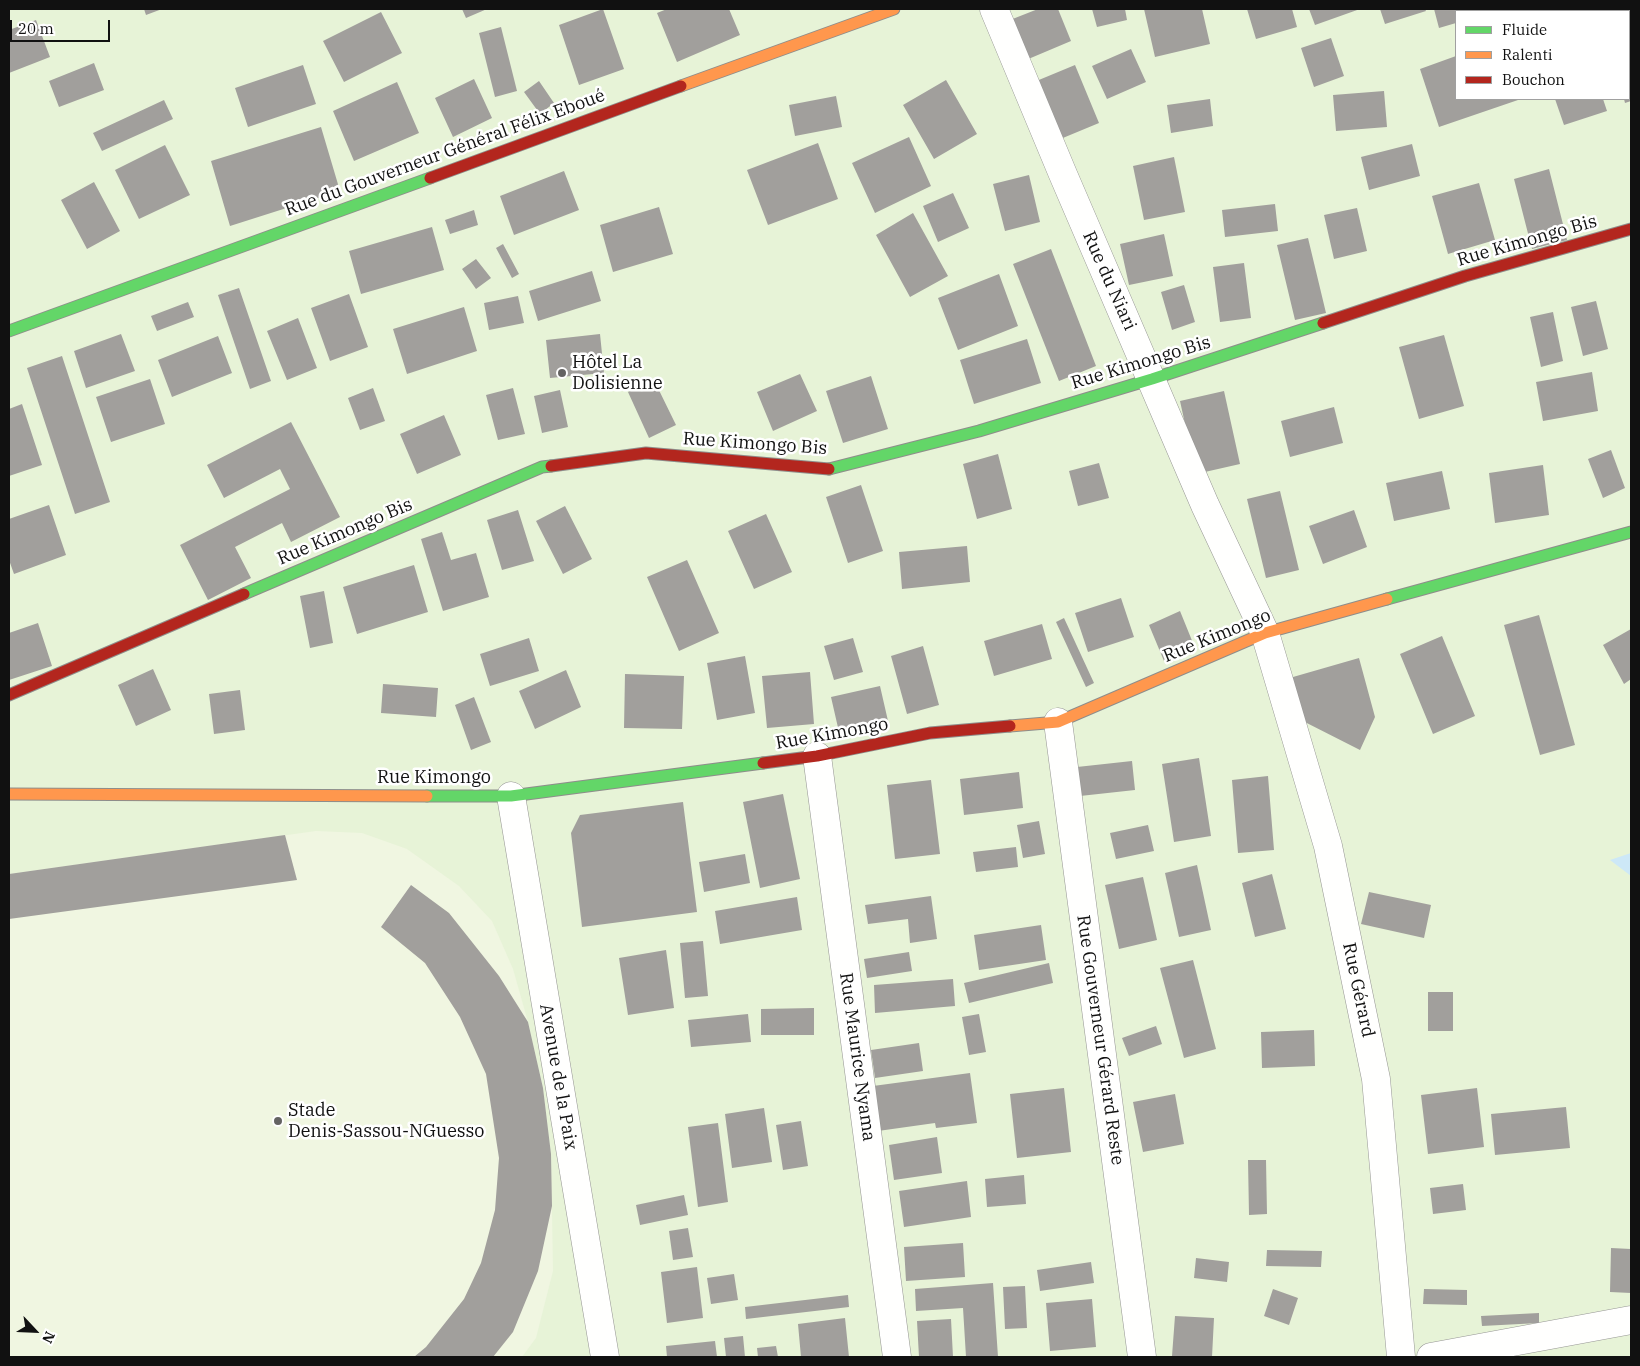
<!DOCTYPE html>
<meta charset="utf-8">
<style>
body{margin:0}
#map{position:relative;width:1640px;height:1366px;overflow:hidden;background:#fdfcf7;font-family:"IBM Plex Serif",serif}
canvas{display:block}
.frame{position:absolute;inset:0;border:10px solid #111;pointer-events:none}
.legend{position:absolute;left:1455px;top:10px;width:175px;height:90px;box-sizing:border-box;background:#fff;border:1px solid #a0a0a0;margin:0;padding:6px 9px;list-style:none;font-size:15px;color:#111}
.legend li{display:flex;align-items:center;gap:10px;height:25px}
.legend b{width:25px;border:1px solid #a0a0a0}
.north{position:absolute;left:10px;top:1306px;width:50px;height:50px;-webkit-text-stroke:4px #fff;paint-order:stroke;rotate:115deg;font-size:14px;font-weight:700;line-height:20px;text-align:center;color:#111}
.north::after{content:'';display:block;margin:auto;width:18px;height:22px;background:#111;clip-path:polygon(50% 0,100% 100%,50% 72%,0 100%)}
.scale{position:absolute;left:10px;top:20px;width:100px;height:22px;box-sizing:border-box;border:2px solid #111;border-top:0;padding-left:6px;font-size:15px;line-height:18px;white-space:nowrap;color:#111;-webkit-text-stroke:4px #fff;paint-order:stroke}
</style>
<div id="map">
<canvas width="1640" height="1366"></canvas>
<div class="frame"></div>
<ul class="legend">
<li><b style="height:6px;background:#63d668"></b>Fluide</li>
<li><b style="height:6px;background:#ff974d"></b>Ralenti</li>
<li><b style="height:6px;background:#b3261e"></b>Bouchon</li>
</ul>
<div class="north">N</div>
<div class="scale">20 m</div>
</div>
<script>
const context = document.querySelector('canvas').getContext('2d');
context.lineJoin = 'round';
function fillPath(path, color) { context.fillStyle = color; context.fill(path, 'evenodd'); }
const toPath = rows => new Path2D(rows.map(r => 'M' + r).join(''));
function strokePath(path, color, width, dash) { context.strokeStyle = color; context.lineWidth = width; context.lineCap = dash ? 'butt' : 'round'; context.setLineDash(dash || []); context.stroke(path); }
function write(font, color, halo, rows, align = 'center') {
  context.font = font + ' "IBM Plex Serif",serif'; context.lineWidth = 5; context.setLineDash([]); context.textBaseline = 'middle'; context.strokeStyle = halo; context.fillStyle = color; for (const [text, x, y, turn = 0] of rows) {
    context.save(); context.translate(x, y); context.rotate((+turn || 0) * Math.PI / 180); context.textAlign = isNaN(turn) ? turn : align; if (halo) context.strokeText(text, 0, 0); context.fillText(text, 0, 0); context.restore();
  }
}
fillPath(toPath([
 [9,9,1631,9,1631,1357,9,1357],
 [1456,11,1629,11,1629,99,1456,99]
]), '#e7f3d7');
fillPath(toPath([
 [316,831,362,833,407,849,459,886,492,921,513,969,528,1022,543,1088,551,1154,553,1271,536,1338,522,1357,9,1357,9,874]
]), '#f0f6e1');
fillPath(toPath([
 [1631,853,1631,876,1610,860]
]), '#cde8f7');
fillPath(toPath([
 [144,9,162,9,146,15],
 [462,9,487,9,466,18],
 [603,9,624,69,579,85,559,25],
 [667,9,729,9,740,35,677,62,657,13],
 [1038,9,1058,9,1071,41,1026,60,1010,20],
 [1092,9,1125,9,1127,20,1097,27],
 [1144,9,1202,9,1210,44,1155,57],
 [1247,9,1292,9,1297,27,1256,39],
 [1309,9,1360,9,1315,25],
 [1380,9,1425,9,1426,11,1385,24],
 [1434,9,1479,9,1480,11,1456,11,1456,23,1439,28],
 [381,12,402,53,344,82,323,41],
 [36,20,50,57,9,73,9,30],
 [501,27,517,91,495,97,479,33],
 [1331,38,1344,76,1314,87,1301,48],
 [1131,49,1146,82,1107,99,1092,66],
 [1456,56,1456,99,1517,99,1518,100,1439,127,1420,69],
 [1631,59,1631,101,1625,103,1624,99,1629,99,1629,60],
 [94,63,104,90,59,107,49,81],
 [303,65,316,104,248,127,235,88],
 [1075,65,1099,123,1058,140,1034,82],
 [474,79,492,118,453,137,435,98],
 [946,80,977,134,934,159,903,105],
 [539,81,554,103,540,114,524,92],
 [397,82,419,133,354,161,333,111],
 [1384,91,1387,127,1336,131,1333,95],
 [836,96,842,127,795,136,789,105],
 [1210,99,1213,126,1171,133,1167,105],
 [1555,99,1603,99,1607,111,1564,125],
 [164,100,173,119,102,151,93,133],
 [321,127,340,191,230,226,211,161],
 [909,137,931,186,875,213,852,163],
 [818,143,838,199,768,225,747,170],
 [1412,144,1420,176,1369,190,1361,157],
 [165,145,190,195,139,219,115,170],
 [1174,157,1185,212,1144,220,1133,166],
 [1549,169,1567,240,1532,249,1514,179],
 [564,171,579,210,514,235,500,196],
 [1029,175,1040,222,1005,231,993,184],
 [94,182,120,231,87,249,61,200],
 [1479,183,1495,240,1448,254,1432,196],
 [953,193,969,228,938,242,923,206],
 [1275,204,1278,231,1225,237,1222,210],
 [659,207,673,254,613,272,600,225],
 [1357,208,1367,251,1334,259,1324,215],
 [474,210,478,225,450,234,445,220],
 [913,213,948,276,910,297,876,235],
 [432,227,444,270,361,294,349,251],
 [1164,234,1173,276,1129,285,1120,244],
 [1308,238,1326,313,1295,320,1277,245],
 [503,244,519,274,512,278,496,248],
 [1051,249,1096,366,1059,381,1013,264],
 [476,259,491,278,476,289,462,269],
 [1244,263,1251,318,1220,322,1213,267],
 [592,271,601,301,538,321,529,291],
 [999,274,1018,326,958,350,938,298],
 [1184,285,1195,322,1172,330,1161,292],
 [239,288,271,381,250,389,218,295],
 [349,294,368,347,330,361,311,308],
 [518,296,524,323,489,330,484,303],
 [1596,301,1608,349,1583,356,1571,307],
 [188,302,194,317,157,331,151,316],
 [464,307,477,351,407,374,393,329],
 [1553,312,1563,361,1541,367,1530,317],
 [298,318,317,368,287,380,267,331],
 [121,334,135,371,86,388,74,351],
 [600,334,604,373,550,378,546,340],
 [1444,335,1464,406,1419,419,1399,347],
 [218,336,232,373,172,397,158,360],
 [1027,339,1041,383,974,404,960,360],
 [62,356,110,502,75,514,27,368],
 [1592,372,1598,411,1543,421,1536,382],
 [800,374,817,411,773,431,757,392],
 [871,376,888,429,843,443,826,391],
 [150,379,165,424,111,442,96,397],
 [654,380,676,425,649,438,628,392],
 [373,388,385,421,360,430,348,398],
 [513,388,525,434,498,440,486,395],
 [560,390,568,427,542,433,534,396],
 [1224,391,1240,464,1196,474,1180,401],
 [22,404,42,465,9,476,9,409],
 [1334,407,1343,443,1290,457,1281,421],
 [444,415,461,455,417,474,400,434],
 [291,422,340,517,291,542,282,523,235,547,251,578,208,600,180,545,290,489,280,469,224,498,207,465],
 [1611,450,1625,488,1603,498,1588,459],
 [998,454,1012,509,977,519,963,464],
 [1099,463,1109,498,1078,506,1069,471],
 [1543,465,1549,515,1495,523,1489,473],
 [1442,471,1450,509,1394,521,1386,483],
 [861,485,883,551,848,563,826,497],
 [1280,491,1299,570,1266,578,1247,499],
 [49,505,66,555,14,574,9,560,9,519],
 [565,506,592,559,563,574,536,521],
 [518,510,534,561,502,570,487,520],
 [1354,510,1367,547,1323,564,1309,526],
 [766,514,792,572,754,589,728,531],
 [442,532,451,560,476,553,489,597,443,611,421,539],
 [967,546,970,582,902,589,899,552],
 [687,560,719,633,679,651,647,577],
 [414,565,428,612,357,634,343,587],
 [324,591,333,643,310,648,300,596],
 [1121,598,1134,637,1088,652,1075,613],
 [1180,611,1195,648,1164,661,1149,625],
 [1539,615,1575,745,1540,755,1504,625],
 [1064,618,1094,683,1086,687,1056,622],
 [38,623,52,666,9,680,9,633],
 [1042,624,1052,659,994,676,984,641],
 [1631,629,1631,679,1624,684,1603,645],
 [1442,636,1475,716,1433,734,1400,654],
 [529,638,539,671,490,686,480,654],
 [853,638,863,672,834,680,824,646],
 [923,646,939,705,907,714,891,656],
 [745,656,755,713,717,720,707,663],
 [1359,658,1375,717,1360,750,1291,715,1293,677],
 [153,669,171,710,136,726,118,685],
 [566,670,581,707,535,729,519,691],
 [810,672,814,724,767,728,762,676],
 [625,674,684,676,682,729,624,728],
 [383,684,438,688,436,717,381,713],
 [880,686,888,721,839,732,831,697],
 [240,690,245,730,214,734,209,694],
 [474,697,491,742,471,750,455,705],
 [1199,758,1211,836,1174,842,1162,764],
 [1132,761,1135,790,1080,796,1077,767],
 [1019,772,1023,808,964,815,960,779],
 [1268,776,1274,850,1238,853,1232,780],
 [931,780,940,854,895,859,887,785],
 [783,794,800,879,760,888,743,802],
 [683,802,697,912,582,927,571,833,580,815],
 [1039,821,1045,854,1023,858,1017,825],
 [1148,825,1154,851,1116,859,1110,833],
 [285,835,297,880,9,919,9,874],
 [1016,847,1018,867,976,872,973,852],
 [745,854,750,883,704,892,699,862],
 [1197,865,1211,930,1179,937,1165,873],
 [1272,874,1286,929,1255,937,1242,883],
 [1143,877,1157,940,1119,949,1105,885],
 [411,885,449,913,499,976,528,1022,543,1088,551,1154,552,1206,538,1271,513,1332,493,1357,414,1357,426,1347,464,1299,481,1263,495,1210,499,1158,486,1074,460,1017,425,963,381,927],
 [1369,892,1431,905,1424,938,1361,924],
 [931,896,937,939,910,943,908,919,868,924,865,905],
 [797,897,802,930,720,944,715,911],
 [1041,925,1046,960,979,970,974,935],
 [703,941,708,996,685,998,680,943],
 [666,950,674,1008,628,1015,619,958],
 [909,952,912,971,867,978,864,959],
 [1193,960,1216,1049,1184,1058,1160,968],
 [1049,963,1053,983,969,1003,964,983],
 [953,979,955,1006,875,1013,874,985],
 [1428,992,1453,992,1453,1031,1428,1031],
 [814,1008,814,1035,761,1035,761,1009],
 [748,1014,751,1042,691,1047,688,1020],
 [979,1014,986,1052,969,1055,962,1017],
 [1156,1026,1162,1044,1129,1056,1122,1038],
 [1314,1030,1315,1066,1262,1068,1261,1032],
 [919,1043,923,1071,875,1078,871,1050],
 [970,1073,977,1123,936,1128,935,1123,878,1131,873,1086],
 [1064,1088,1071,1152,1017,1158,1010,1094],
 [1477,1088,1484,1147,1428,1154,1421,1095],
 [1175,1094,1184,1144,1143,1152,1133,1102],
 [1566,1107,1570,1148,1495,1155,1491,1114],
 [764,1108,772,1162,732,1168,725,1114],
 [801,1121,808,1166,783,1170,776,1125],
 [718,1123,728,1202,698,1207,688,1127],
 [937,1137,942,1173,894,1180,889,1145],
 [1248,1160,1266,1160,1267,1214,1249,1215],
 [1024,1175,1026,1204,987,1207,985,1179],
 [967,1181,971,1217,904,1227,899,1191],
 [1463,1184,1466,1210,1433,1214,1430,1188],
 [684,1195,688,1215,640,1225,636,1205],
 [688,1228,693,1257,673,1260,669,1231],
 [963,1243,965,1277,906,1281,904,1247],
 [1611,1248,1631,1249,1631,1293,1610,1292],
 [1267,1250,1322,1251,1321,1267,1266,1266],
 [1196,1258,1229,1262,1227,1282,1194,1278],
 [1091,1262,1094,1283,1040,1291,1037,1270],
 [697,1267,703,1318,667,1323,661,1272],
 [734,1274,738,1300,711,1304,707,1278],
 [993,1283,998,1357,966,1357,963,1308,916,1311,915,1289],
 [1025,1286,1027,1328,1005,1329,1003,1287],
 [1273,1289,1298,1298,1289,1325,1264,1316],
 [1424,1289,1467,1290,1467,1305,1423,1304],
 [848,1295,849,1307,746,1319,745,1307],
 [1092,1299,1096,1347,1050,1351,1046,1303],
 [1539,1313,1539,1323,1482,1326,1481,1316],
 [1175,1316,1214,1318,1212,1357,1172,1356],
 [845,1318,849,1357,801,1357,798,1324],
 [951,1319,953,1357,919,1357,917,1321],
 [743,1336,745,1357,726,1357,724,1338],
 [715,1341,717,1357,667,1357,666,1346],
 [776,1346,778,1357,758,1357,757,1348]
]), '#a19f9c');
const street = toPath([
 [994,9,1062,172,1205,505,1265,633,1328,846,1376,1079,1401,1357],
 [1058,722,1142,1357],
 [817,756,897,1357],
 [511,796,605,1357],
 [1431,1357,1631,1320]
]);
const fast = toPath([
 [9,331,430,178],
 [829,469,979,431,1152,379,1323,323],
 [244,594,542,467,551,466],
 [1387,599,1631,532],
 [427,796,511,796,763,763]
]);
const slow = toPath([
 [681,86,894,9],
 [1010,726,1058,722,1265,633,1387,599],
 [9,794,427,796]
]);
const jam = toPath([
 [430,178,681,86],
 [1323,323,1465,276,1631,229],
 [551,466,646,453,829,469],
 [9,695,244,594],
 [763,763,817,756,930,733,1010,726]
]);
strokePath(street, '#979795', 29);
strokePath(fast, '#8e8d8b', 13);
strokePath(slow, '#8e8d8b', 13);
strokePath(jam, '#8e8d8b', 13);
strokePath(street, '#fffffe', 28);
strokePath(fast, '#63d668', 11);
strokePath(slow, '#ff974d', 11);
strokePath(jam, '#b3261e', 11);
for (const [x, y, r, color] of [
 [562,373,5,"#646362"],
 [278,1121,5,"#646362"]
]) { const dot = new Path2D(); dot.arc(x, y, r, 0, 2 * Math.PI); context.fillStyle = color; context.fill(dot); strokePath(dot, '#fff', 2); }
write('18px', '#111', '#fff', [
 ["Rue du Gouverneur Général Félix Eboué",445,153,-20],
 ["Rue Kimongo Bis",1527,241,-16],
 ["Rue du Niari",1109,281,66],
 ["Rue Kimongo Bis",1141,363,-17],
 ["Rue Kimongo Bis",755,444,4],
 ["Rue Kimongo Bis",345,532,-23],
 ["Rue Kimongo",1217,636,-22],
 ["Rue Kimongo",832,734,-10],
 ["Rue Kimongo",434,778],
 ["Rue Gérard",1358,990,78],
 ["Rue Gouverneur Gérard Reste",1100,1040,82],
 ["Rue Maurice Nyama",857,1057,82],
 ["Avenue de la Paix",558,1077,80]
]);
write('18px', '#111', '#fff', [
 ["Hôtel La",572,363],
 ["Dolisienne",572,384],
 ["Stade",288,1111],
 ["Denis-Sassou-NGuesso",288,1132]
], 'left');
</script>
